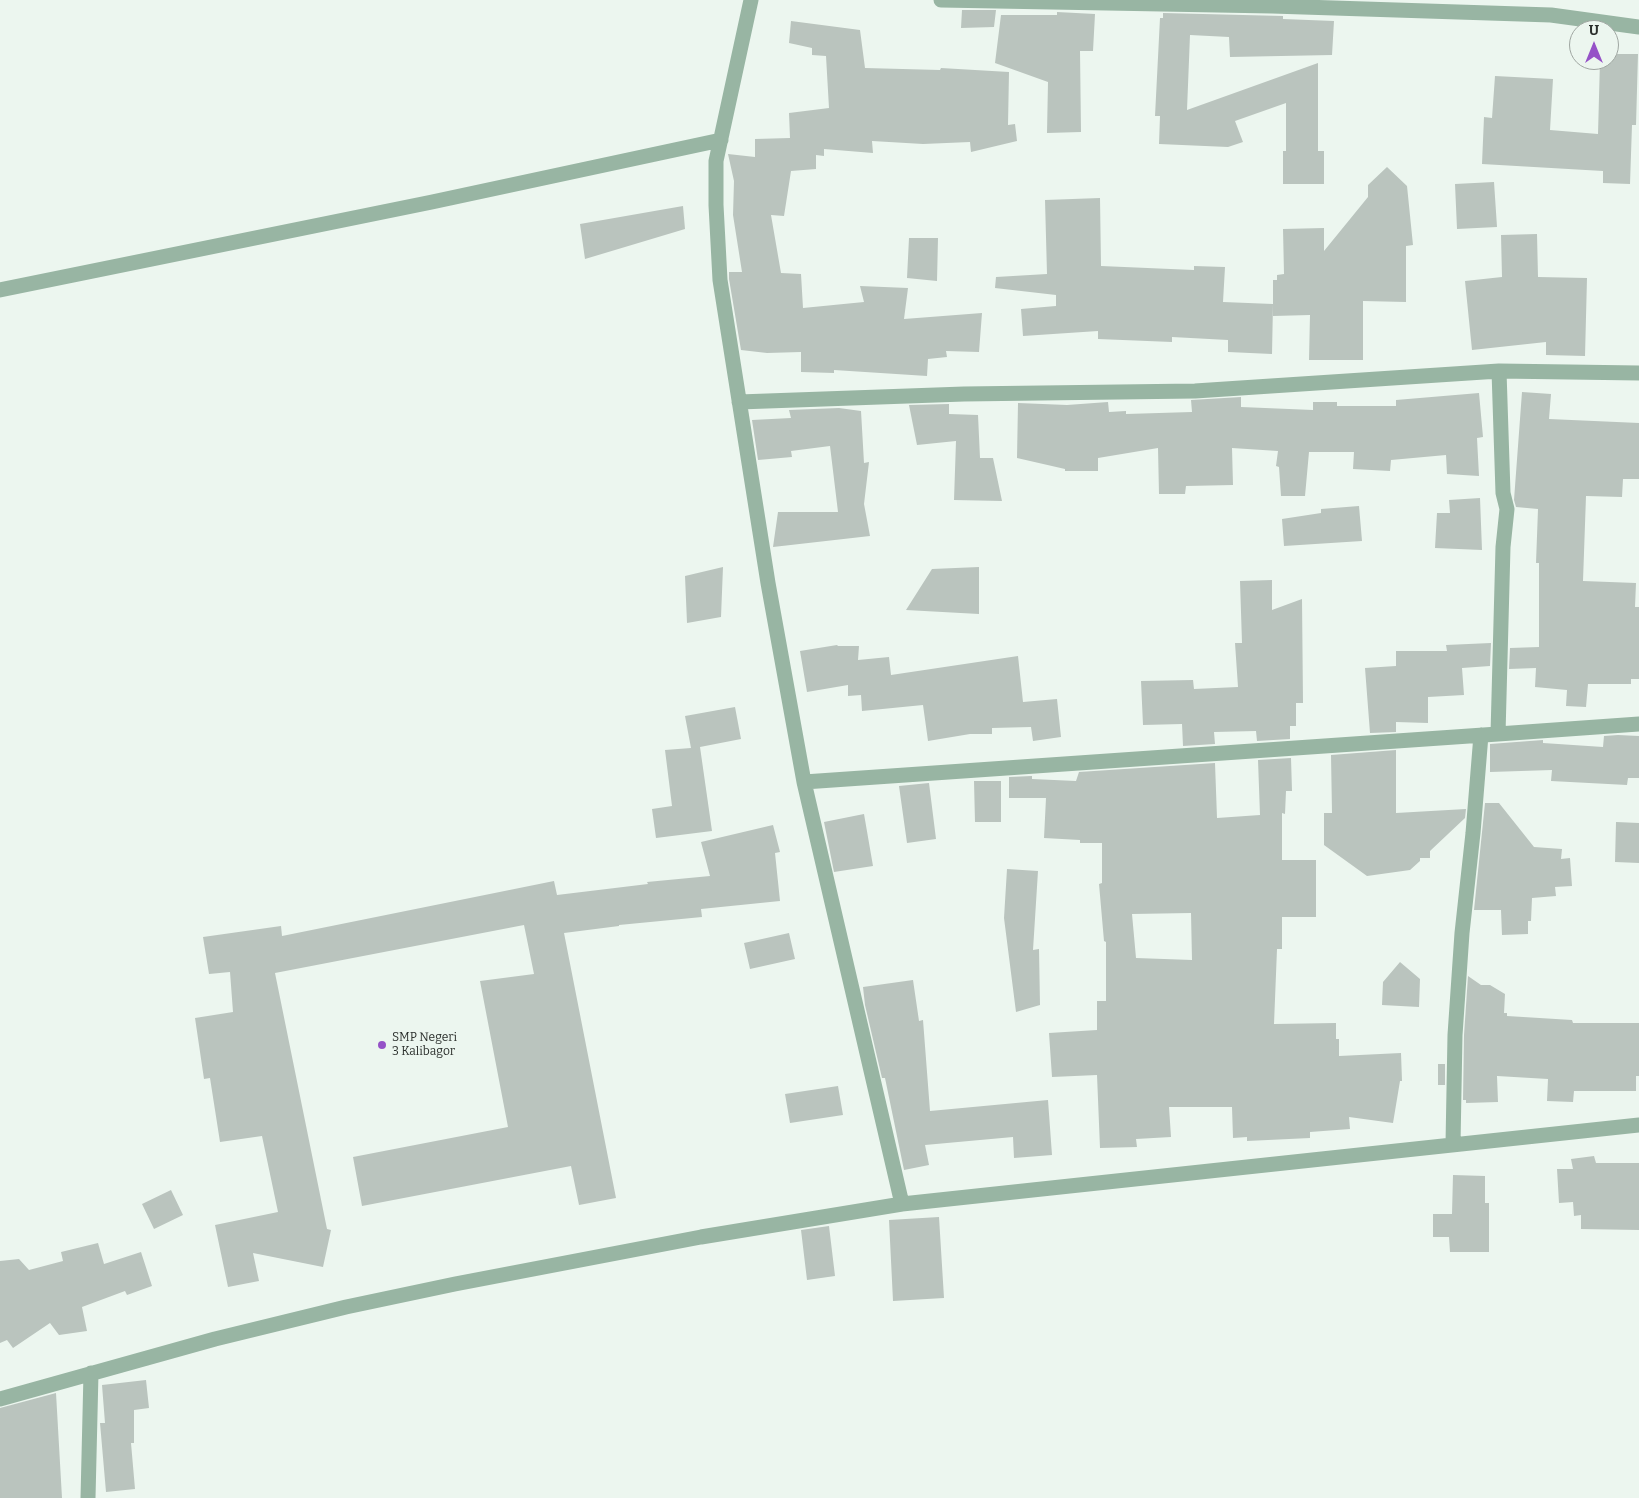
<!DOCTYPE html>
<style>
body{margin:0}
#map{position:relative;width:1639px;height:1498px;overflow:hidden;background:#ecf6ef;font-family:Bitter,serif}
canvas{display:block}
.north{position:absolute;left:1569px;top:20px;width:50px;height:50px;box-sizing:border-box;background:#ecf6ef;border:1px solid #9fa6a1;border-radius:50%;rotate:0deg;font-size:14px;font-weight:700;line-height:20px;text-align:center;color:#2b2f2c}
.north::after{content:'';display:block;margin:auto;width:18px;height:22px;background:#9552c7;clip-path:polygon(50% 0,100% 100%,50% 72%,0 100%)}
</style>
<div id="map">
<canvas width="1639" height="1498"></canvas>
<div class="north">U</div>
</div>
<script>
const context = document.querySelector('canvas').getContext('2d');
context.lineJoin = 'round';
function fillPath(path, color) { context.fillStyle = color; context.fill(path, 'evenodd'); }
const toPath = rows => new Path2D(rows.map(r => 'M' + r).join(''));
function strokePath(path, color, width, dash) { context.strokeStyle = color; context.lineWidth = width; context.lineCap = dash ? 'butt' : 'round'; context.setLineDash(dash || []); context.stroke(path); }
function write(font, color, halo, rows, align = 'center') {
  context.font = font + ' Bitter,serif'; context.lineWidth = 4.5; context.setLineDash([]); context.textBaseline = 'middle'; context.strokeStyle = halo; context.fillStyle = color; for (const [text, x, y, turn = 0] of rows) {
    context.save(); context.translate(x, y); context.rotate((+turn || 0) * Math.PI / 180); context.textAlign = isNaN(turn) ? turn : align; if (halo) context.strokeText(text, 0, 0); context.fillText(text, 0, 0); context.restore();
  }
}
fillPath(toPath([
 [962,10,996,10,994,27,961,28],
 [1057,12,1095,14,1093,51,1080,51,1081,132,1047,133,1048,82,995,63,1001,15,1057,15],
 [1163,13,1283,16,1283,19,1334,21,1332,55,1230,57,1229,37,1190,35,1187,110,1318,63,1318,151,1324,151,1324,184,1283,184,1283,151,1286,151,1286,103,1235,121,1243,142,1228,147,1159,144,1160,116,1155,116,1160,18,1163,18],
 [791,21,860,30,865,68,940,70,941,68,1009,72,1008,125,1015,124,1017,141,971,152,970,142,923,144,872,141,873,153,824,149,824,156,816,155,816,169,791,171,784,216,771,215,781,273,801,274,803,308,864,302,860,286,908,288,904,319,982,313,979,352,946,351,947,357,928,359,927,376,834,370,834,373,801,372,801,352,767,353,741,350,729,279,729,272,742,272,733,215,734,181,728,154,755,157,755,139,790,138,789,113,829,108,826,56,812,55,812,48,789,43],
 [1609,54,1638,54,1636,125,1632,125,1630,184,1603,183,1603,171,1482,164,1484,117,1492,118,1495,76,1553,79,1550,130,1598,134,1600,60,1609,60],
 [1387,167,1407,186,1413,245,1406,246,1406,302,1363,301,1363,360,1309,360,1310,315,1273,316,1273,280,1277,280,1277,275,1284,274,1283,229,1324,228,1324,251,1368,197,1368,185],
 [1494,182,1497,227,1457,229,1455,184],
 [1100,198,1101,266,1194,270,1194,266,1225,267,1223,302,1273,304,1272,354,1228,352,1228,340,1172,337,1172,342,1098,339,1098,331,1023,336,1021,309,1056,306,1056,295,995,288,996,277,1047,274,1045,200],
 [683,206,685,229,585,259,580,224],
 [1537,234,1538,277,1587,278,1585,356,1546,355,1546,342,1472,350,1465,281,1502,277,1501,235],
 [909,238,938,238,937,281,907,278],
 [1522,392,1551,394,1549,419,1639,423,1639,479,1623,479,1622,497,1586,496,1583,581,1636,583,1635,607,1639,607,1639,679,1631,679,1631,684,1588,684,1586,707,1566,706,1567,690,1535,687,1536,668,1509,669,1510,648,1539,647,1539,563,1536,563,1538,509,1516,507,1514,500],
 [1479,393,1483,437,1477,438,1479,476,1447,474,1446,455,1391,460,1390,471,1353,469,1354,452,1309,452,1305,496,1281,496,1279,467,1276,466,1278,451,1232,448,1233,485,1186,486,1185,494,1159,494,1158,448,1098,458,1098,471,1065,471,1065,469,1017,458,1018,403,1067,405,1108,402,1109,412,1126,411,1126,414,1192,412,1191,400,1241,397,1241,407,1313,410,1313,402,1337,402,1337,406,1396,406,1396,400],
 [949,404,949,414,978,415,980,458,993,458,1002,501,954,500,956,441,917,445,909,405],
 [839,408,861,411,864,463,869,462,864,504,870,536,773,547,778,512,838,512,830,446,791,451,792,457,758,460,752,420,791,418,789,410],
 [1480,498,1482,550,1435,548,1437,513,1450,513,1449,500],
 [1359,506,1362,541,1284,546,1282,519,1321,513,1321,509],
 [723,567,721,617,687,623,685,576],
 [979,567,979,614,906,610,932,569],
 [1272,580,1272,610,1302,599,1303,703,1296,703,1296,726,1290,726,1290,739,1257,741,1256,731,1214,732,1215,744,1183,746,1182,724,1143,725,1141,681,1193,680,1194,689,1238,687,1235,643,1242,643,1240,581],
 [1491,643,1490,666,1462,668,1464,695,1428,697,1428,723,1396,722,1396,732,1370,733,1365,668,1396,666,1396,651,1447,651,1446,645],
 [837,645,838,646,859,646,858,660,889,657,891,675,1018,656,1023,702,1057,699,1061,737,1033,741,1031,727,992,728,992,734,970,734,928,741,923,705,862,711,861,695,848,696,848,685,807,692,800,651],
 [735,707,741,739,700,747,712,831,656,838,652,809,672,806,665,750,691,748,685,716],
 [1618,735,1639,736,1639,778,1628,778,1627,785,1551,781,1552,770,1490,772,1490,744,1543,740,1543,743,1603,747,1604,736],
 [1396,750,1396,813,1466,809,1465,818,1430,851,1430,858,1420,858,1420,861,1410,870,1367,876,1324,845,1324,813,1332,813,1331,755],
 [1291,758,1292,791,1286,791,1285,814,1282,813,1282,860,1316,860,1316,917,1282,917,1282,949,1277,949,1274,1024,1336,1023,1336,1039,1339,1039,1339,1056,1401,1053,1402,1081,1400,1081,1393,1123,1349,1117,1350,1129,1310,1132,1310,1138,1247,1141,1247,1137,1233,1138,1232,1107,1169,1107,1171,1137,1136,1139,1137,1147,1100,1148,1097,1075,1052,1077,1049,1033,1097,1030,1097,1001,1106,1001,1106,942,1104,941,1099,884,1102,883,1102,843,1080,843,1080,840,1044,838,1046,798,1009,798,1009,777,1032,776,1032,779,1076,781,1079,772,1215,763,1217,818,1260,815,1258,760],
 [1191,913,1192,960,1136,958,1132,914],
 [974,781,1001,781,1001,822,975,822],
 [929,783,936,839,907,843,899,786],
 [1485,803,1499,803,1534,847,1562,849,1561,859,1570,858,1572,886,1555,887,1556,896,1532,898,1531,921,1528,921,1528,934,1502,935,1501,910,1474,910],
 [864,814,873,866,834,872,824,822],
 [1616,822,1639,823,1639,863,1615,862],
 [773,825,780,852,775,853,780,901,701,909,702,917,619,925,619,926,564,933,616,1198,579,1205,571,1166,362,1206,353,1157,508,1127,480,981,534,974,524,925,275,973,327,1229,331,1230,323,1267,253,1253,259,1281,228,1287,215,1225,278,1212,262,1136,220,1142,210,1078,204,1079,195,1018,233,1012,230,972,209,974,203,937,281,926,282,936,554,881,557,895,648,884,647,882,710,876,701,842],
 [1007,869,1038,871,1033,950,1039,949,1040,1005,1016,1012,1004,918],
 [789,933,795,959,750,969,744,943],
 [1400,962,1420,979,1419,1007,1382,1005,1383,982],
 [1468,976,1481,985,1490,985,1505,994,1504,1013,1507,1013,1507,1016,1572,1020,1573,1023,1639,1023,1639,1076,1636,1076,1636,1091,1574,1091,1573,1102,1547,1101,1548,1079,1497,1076,1498,1102,1466,1103,1466,1100,1463,1100,1464,1035],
 [913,980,919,1021,923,1020,930,1111,1048,1100,1052,1155,1014,1158,1013,1137,925,1145,929,1165,904,1170,885,1078,882,1078,865,1005,863,987],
 [1438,1064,1445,1064,1445,1085,1438,1085],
 [838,1086,843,1115,790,1123,785,1094],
 [1594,1156,1596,1163,1639,1163,1639,1230,1581,1229,1581,1215,1574,1216,1573,1202,1559,1203,1557,1169,1573,1169,1571,1159],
 [1453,1175,1485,1176,1485,1203,1489,1203,1489,1252,1450,1252,1449,1237,1433,1237,1433,1214,1452,1214],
 [171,1190,183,1215,154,1229,142,1204],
 [939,1217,944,1298,893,1301,889,1220],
 [829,1226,835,1276,807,1280,801,1230],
 [98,1243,104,1264,141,1252,152,1286,127,1295,125,1291,82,1307,87,1331,59,1335,50,1323,13,1348,7,1340,0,1343,0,1261,19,1259,29,1270,63,1261,61,1252],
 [146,1380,149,1408,134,1410,134,1443,131,1443,135,1489,106,1492,100,1423,105,1423,102,1385],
 [56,1393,62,1498,0,1498,0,1408]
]), '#bac4be');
strokePath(toPath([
 [751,0,716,161,716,205,720,280,768,583,804,782,902,1204],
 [941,0,1272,6,1551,15,1639,27],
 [0,290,432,202,721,140],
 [739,402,964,394,1195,391,1499,371,1639,373],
 [1498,734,1639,724],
 [804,782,1498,734,1503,547,1507,509,1503,493,1499,371],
 [1453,1144,1455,1035,1462,933,1473,833,1481,735],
 [0,1399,215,1339,346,1307,455,1284,701,1237,902,1204,1639,1125],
 [88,1498,91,1373]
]), '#98b5a3', 15);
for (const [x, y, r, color] of [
 [382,1045,5,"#9552c7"]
]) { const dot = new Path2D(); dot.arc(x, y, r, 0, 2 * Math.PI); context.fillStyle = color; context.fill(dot); strokePath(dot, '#ecf6ef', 2); }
write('12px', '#2b2f2c', '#ecf6ef', [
 ["SMP Negeri",392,1038],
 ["3 Kalibagor",392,1052]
], 'left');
</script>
